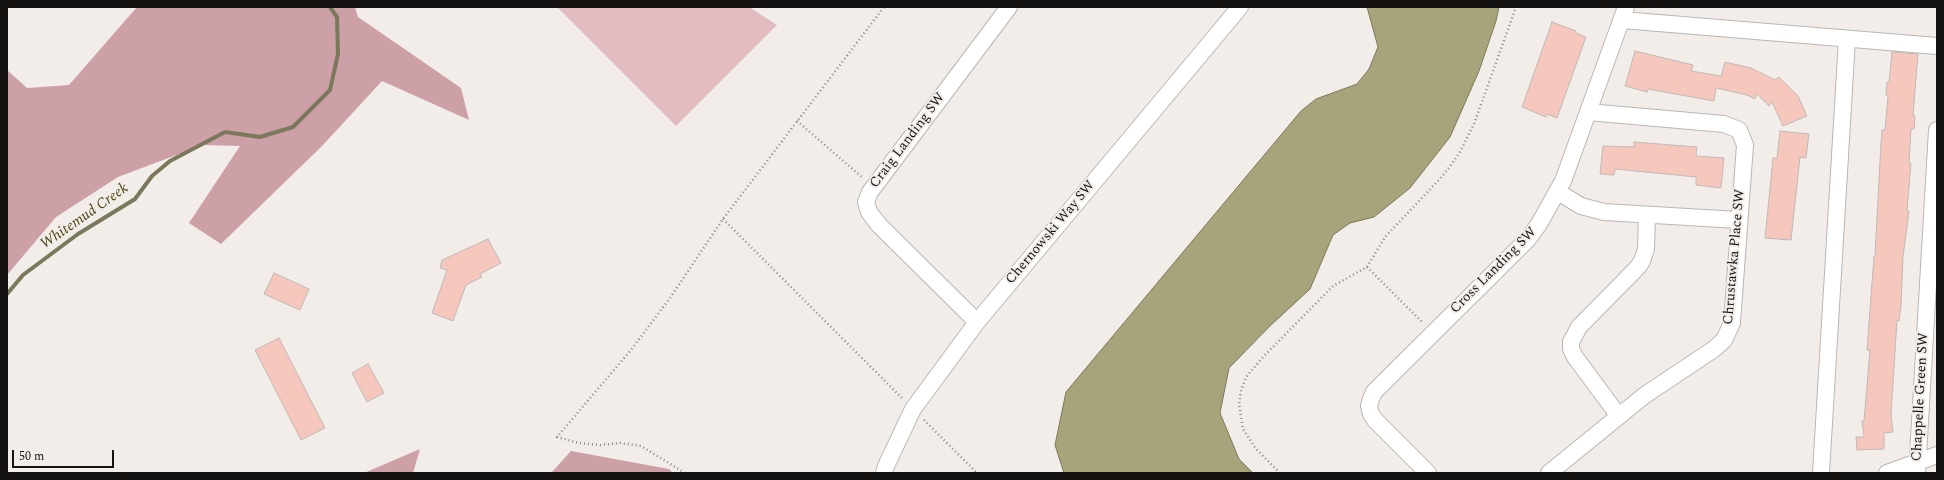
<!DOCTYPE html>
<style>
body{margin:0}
#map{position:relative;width:1944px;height:480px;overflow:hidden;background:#f2ede9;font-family:Spectral,serif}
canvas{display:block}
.frame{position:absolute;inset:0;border:8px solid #151312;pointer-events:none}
.scale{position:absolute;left:12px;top:450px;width:102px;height:18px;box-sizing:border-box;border:2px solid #151312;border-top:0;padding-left:5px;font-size:12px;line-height:14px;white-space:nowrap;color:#151312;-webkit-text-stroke:3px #f2ede9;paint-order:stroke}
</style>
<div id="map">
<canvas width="1944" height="480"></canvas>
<div class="frame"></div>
<div class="scale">50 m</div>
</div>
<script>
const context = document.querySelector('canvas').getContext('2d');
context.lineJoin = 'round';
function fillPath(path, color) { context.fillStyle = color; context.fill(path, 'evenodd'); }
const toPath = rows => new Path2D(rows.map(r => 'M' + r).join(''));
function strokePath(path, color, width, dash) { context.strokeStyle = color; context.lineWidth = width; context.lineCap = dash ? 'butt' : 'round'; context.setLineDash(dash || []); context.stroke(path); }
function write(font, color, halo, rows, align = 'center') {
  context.font = font + ' Spectral,serif'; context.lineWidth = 4; context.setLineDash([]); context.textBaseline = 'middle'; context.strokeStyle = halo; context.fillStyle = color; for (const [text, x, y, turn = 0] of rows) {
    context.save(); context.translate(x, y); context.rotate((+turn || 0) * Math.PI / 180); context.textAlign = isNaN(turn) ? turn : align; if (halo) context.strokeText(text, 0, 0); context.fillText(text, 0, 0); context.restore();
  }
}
fillPath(toPath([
 [557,7,749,7,777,25,676,126]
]), '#e2bbc1');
fillPath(toPath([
 [137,7,355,7,358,17,461,88,469,120,382,81,322,146,221,244,189,223,240,146,203,145,118,177,56,217,7,275,7,70,27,88,69,85],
 [420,449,413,473,364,473],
 [571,451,669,469,673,473,551,473]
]), '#cd9fa6');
const water = toPath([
 [1367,7,1499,7,1496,21,1479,71,1450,137,1410,188,1374,217,1350,223,1333,235,1310,289,1270,326,1229,368,1220,413,1239,459,1253,473,1064,473,1055,445,1066,392,1301,111,1316,99,1357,84,1369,69,1378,47,1367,7]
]);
fillPath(water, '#a7a47c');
strokePath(water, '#7b785c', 1);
strokePath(toPath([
 [7,294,23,275,78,234,135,199,152,176,170,161,225,132,260,137,293,127,330,90,338,54,337,17,330,7]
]), '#7b785c', 4);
const building = toPath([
 [1552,22,1576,31,1576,33,1586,37,1557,118,1547,114,1546,117,1522,107,1552,22],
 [1635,51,1693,65,1691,71,1721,76,1725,62,1751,68,1775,80,1779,77,1798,96,1807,116,1783,126,1772,102,1769,106,1757,94,1755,99,1747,95,1716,88,1714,101,1648,89,1647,92,1625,86,1635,51],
 [1892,52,1918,54,1913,116,1915,116,1914,129,1911,129,1909,163,1911,163,1907,211,1909,211,1903,257,1901,305,1899,321,1897,320,1891,415,1893,432,1884,433,1884,449,1857,450,1856,437,1864,437,1862,421,1864,421,1870,350,1867,350,1874,256,1875,256,1881,143,1882,130,1885,130,1888,96,1886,95,1887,82,1889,82,1892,52],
 [1780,131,1809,134,1806,158,1800,157,1791,240,1765,238,1773,158,1777,158,1780,131],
 [1634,142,1697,147,1696,156,1724,158,1721,188,1696,185,1696,177,1615,169,1614,175,1600,174,1603,146,1634,147,1634,142],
 [488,239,501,263,480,274,482,277,466,285,453,321,432,313,447,270,440,268,442,260,488,239],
 [274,273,309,289,300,310,264,294,274,273],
 [279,338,325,428,301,440,255,350,279,338],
 [368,364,384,393,367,402,352,373,368,364]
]);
fillPath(building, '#f5c7bd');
strokePath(building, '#c0b9b8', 1);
const minor = toPath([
 [1622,20,1937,46],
 [1558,192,1581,206,1604,212,1738,220],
 [977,322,879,225,869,212,866,202,870,192,1009,7],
 [1618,415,1575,357,1571,349,1571,342,1579,327,1638,267,1642,261,1646,249,1647,215],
 [884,473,886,466,913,409,977,322,1240,7],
 [1428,473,1375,420,1371,414,1369,406,1371,399,1374,392,1528,239,1539,224,1563,181,1626,7],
 [1549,473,1645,395,1714,349,1724,340,1732,323,1745,145,1739,130,1724,124,1588,112],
 [1821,473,1847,39],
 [1887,473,1937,455],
 [1917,473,1937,130]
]);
strokePath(minor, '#bbb6b3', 18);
strokePath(toPath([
 [797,121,863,178],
 [723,219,904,400],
 [1367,267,1423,323],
 [924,420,977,473],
 [685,473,641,446,620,443,600,445,579,443,557,437,631,350,670,298,723,219,884,7],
 [1280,473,1256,449,1243,429,1239,404,1241,391,1246,377,1264,356,1333,286,1367,267,1385,237,1438,181,1449,168,1460,152,1474,124,1516,7]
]), '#8c8886', 2.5, [1, 3]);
strokePath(minor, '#fff', 16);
write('14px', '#151312', '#f2ede9', [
 ["Craig Landing SW",908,141,-53],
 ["Chernowski Way SW",1051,233,-50],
 ["Chrustawka Place SW",1735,257,-85],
 ["Cross Landing SW",1494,271,-45],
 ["Chappelle Green SW",1921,397,-87]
]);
write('italic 15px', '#4b4615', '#f2ede9', [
 ["Whitemud Creek",85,217,-35]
]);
</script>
